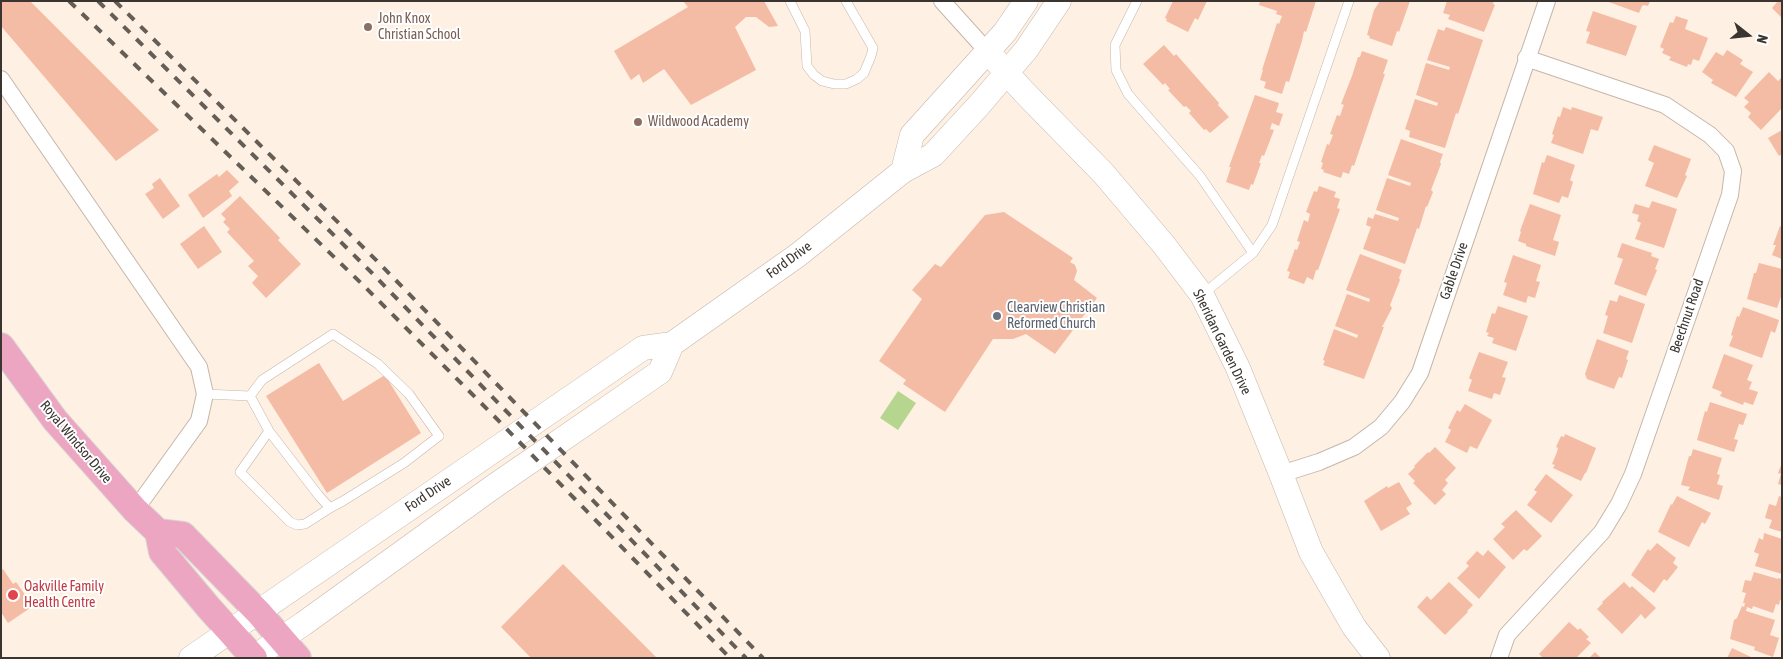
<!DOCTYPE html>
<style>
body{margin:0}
#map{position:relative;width:1783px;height:659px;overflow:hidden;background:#fef0e2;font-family:"Asap Condensed",sans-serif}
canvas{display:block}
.frame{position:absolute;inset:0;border:2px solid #3a3530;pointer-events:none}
.north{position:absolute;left:1723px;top:10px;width:50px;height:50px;-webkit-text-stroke:4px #fff;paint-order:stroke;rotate:106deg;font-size:14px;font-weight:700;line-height:20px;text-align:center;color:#3a3530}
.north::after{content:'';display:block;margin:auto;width:18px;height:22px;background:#3a3530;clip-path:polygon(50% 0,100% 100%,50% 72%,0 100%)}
</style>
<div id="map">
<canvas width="1783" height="659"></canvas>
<div class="frame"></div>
<div class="north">N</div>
</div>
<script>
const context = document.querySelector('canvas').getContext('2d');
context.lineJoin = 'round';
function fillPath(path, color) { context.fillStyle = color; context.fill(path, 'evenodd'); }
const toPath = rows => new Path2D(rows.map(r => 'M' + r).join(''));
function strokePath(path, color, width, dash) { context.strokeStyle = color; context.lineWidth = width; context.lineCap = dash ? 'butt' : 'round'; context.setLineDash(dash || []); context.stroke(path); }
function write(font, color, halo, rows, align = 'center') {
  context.font = font + ' "Asap Condensed",sans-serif'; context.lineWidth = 4; context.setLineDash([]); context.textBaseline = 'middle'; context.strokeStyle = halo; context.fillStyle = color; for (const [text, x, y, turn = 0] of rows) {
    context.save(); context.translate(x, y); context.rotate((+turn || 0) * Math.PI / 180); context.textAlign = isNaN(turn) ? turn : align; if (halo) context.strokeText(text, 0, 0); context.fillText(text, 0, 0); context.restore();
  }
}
fillPath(toPath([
 [898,391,916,403,898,430,880,418]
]), '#b6d58f');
fillPath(toPath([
 [1,1,30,1,159,130,116,161,1,26],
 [683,1,764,1,778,26,769,27,756,17,746,17,735,27,756,70,691,105,664,69,643,83,639,74,631,80,614,51,688,7],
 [1173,1,1207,1,1198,20,1195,18,1188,32,1166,21,1167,19,1165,18],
 [1260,1,1316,1,1306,32,1304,31,1302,41,1289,82,1286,81,1282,94,1264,88,1266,82,1260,80,1263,70,1262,70,1277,23,1279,24,1282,16,1276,14,1277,11,1259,5],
 [1380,1,1410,1,1399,32,1397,31,1392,46,1369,38,1370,36,1367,35,1374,10],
 [1447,1,1494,1,1493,4,1495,5,1484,32,1448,19,1450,15,1443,13],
 [1606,1,1650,1,1648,6,1644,5,1642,6,1639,13],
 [1778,1,1782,1,1782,18,1772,8],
 [1593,11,1637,26,1626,56,1586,43,1590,32,1586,31],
 [1676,16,1688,20,1685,29,1708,38,1699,61,1693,59,1691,65,1688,64,1687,67,1669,60,1671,57,1662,53,1664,49,1660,47,1670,22,1673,23],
 [1446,27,1483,40,1458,114,1456,113,1445,148,1409,137,1410,131,1405,129,1415,99,1437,106,1438,103,1416,95,1426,63,1449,70,1450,67,1427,60,1438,29,1444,31],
 [1164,45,1174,56,1176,54,1219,103,1218,105,1229,117,1210,133,1206,129,1204,130,1189,113,1191,111,1186,106,1184,107,1168,90,1170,89,1165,83,1163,85,1143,64],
 [1727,50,1743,60,1740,64,1753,72,1736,97,1711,83,1713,80,1702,72,1716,52,1723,56],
 [1362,51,1388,60,1383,74,1385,74,1354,166,1352,165,1349,174,1343,172,1341,178,1323,172,1324,170,1321,169,1323,163,1321,162,1327,144,1329,145,1333,135,1330,134,1337,115,1340,116,1343,107,1344,105,1341,104,1352,76,1358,57,1360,57],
 [1769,72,1778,81,1782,77,1782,108,1761,130,1748,117,1751,113,1744,107,1749,102,1744,98],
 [1255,95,1279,103,1276,112,1283,114,1279,126,1272,123,1270,129,1274,130,1264,156,1262,155,1259,163,1261,163,1253,185,1251,184,1249,190,1226,182,1231,167,1229,167],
 [1563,107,1571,110,1572,107,1603,117,1598,131,1591,129,1583,154,1551,143,1554,135,1552,134,1558,116,1560,117],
 [1782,130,1782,154,1779,156,1768,138],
 [1401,139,1443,154,1440,162,1441,164,1431,190,1433,192,1427,207,1426,206,1419,229,1417,228,1405,264,1363,249,1371,227,1366,225,1368,217,1373,219,1375,214,1398,221,1399,218,1376,210,1387,178,1410,186,1411,183,1388,175],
 [1654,145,1691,159,1685,175,1687,176,1677,198,1645,186,1654,163,1648,160],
 [1547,155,1575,165,1570,180,1573,182,1568,198,1562,196,1559,203,1533,194,1542,162,1544,163],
 [227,170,239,182,229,191,232,196,203,218,188,195,217,174,219,177],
 [160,178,180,206,163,219,145,194,154,188,152,184],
 [1319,186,1336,192,1334,197,1340,199,1337,208,1340,209,1318,270,1316,270,1313,280,1307,277,1304,284,1288,278,1290,272,1287,271,1295,249,1297,250,1300,242,1297,241,1304,220,1308,222,1310,214,1306,212,1314,191,1317,192],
 [240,196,280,238,278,240,301,264,266,298,252,283,258,276,248,266,254,261,227,232,230,229,223,222,226,219,221,214],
 [1652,201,1677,209,1664,248,1635,239,1641,223,1637,221,1639,215,1632,213,1635,204,1649,208],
 [1530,204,1561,215,1553,240,1559,242,1555,256,1526,246,1526,244,1518,241,1521,232,1520,231],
 [1004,212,1073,258,1070,262,1075,265,1077,271,1074,280,1097,298,1055,354,1026,334,1013,339,993,339,945,412,903,384,906,380,879,361,922,299,912,290,935,264,941,267,985,215],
 [204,226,222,252,198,269,180,244],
 [1780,226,1782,227,1782,259,1772,255,1776,245,1773,245],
 [1622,243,1652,253,1651,256,1659,259,1655,269,1657,270,1646,296,1614,284,1623,259,1617,257],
 [1360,254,1402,270,1399,278,1400,280,1390,305,1392,308,1382,327,1384,327,1364,379,1323,365,1325,361,1323,360,1334,329,1357,338,1358,335,1335,326,1347,294,1369,302,1370,299,1346,290],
 [1513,255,1541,265,1536,281,1540,282,1535,298,1528,296,1526,303,1503,295,1507,283,1504,282],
 [1759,263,1782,269,1782,294,1777,308,1747,299,1754,273,1756,273],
 [1619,295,1645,304,1632,343,1603,333,1608,316,1605,315,1610,300,1617,302],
 [1498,306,1528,316,1516,351,1492,343,1494,338,1487,336,1489,333,1486,332,1492,313,1495,314],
 [1743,307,1779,320,1775,333,1771,331,1762,358,1729,346,1733,336,1731,335,1737,316,1739,317],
 [1597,339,1629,351,1626,359,1628,360,1622,378,1619,377,1614,389,1587,379,1585,374],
 [1479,352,1508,362,1502,377,1506,378,1500,395,1494,393,1492,399,1468,391,1472,380,1469,378],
 [1724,354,1753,365,1747,380,1752,382,1749,389,1758,392,1753,405,1744,402,1743,405,1720,396,1722,392,1712,388],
 [319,363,343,401,385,375,421,433,327,493,266,396],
 [1710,402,1747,414,1743,425,1739,424,1734,439,1738,440,1734,452,1697,440,1705,411,1707,412],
 [1465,404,1492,420,1477,449,1470,446,1467,453,1445,442,1451,430,1448,428,1457,410,1460,412],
 [1565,434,1596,448,1586,473,1585,473,1581,481,1553,468,1555,465,1552,464,1557,452,1558,448,1556,447,1561,436,1564,437],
 [1435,447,1456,468,1445,480,1448,483,1442,490,1446,494,1435,505,1413,483,1415,481,1408,474,1415,467,1414,466,1428,452,1429,453],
 [1693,449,1722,458,1717,474,1720,475,1717,484,1723,486,1719,500,1688,490,1690,487,1681,485,1689,456,1691,456],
 [1782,463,1782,485,1778,484,1781,474,1778,473],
 [1546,474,1573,495,1551,523,1527,505,1537,492,1534,490],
 [1399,482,1412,504,1406,508,1410,514,1381,531,1364,501,1387,486,1388,488],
 [1677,496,1711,513,1705,524,1702,522,1689,547,1658,532,1671,504,1672,505],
 [1779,496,1782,497,1782,532,1769,528,1772,520,1765,518,1769,504,1776,506],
 [1516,510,1542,536,1527,551,1524,549,1513,560,1493,539,1505,527,1501,524],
 [1764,533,1782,539,1782,574,1755,566,1759,554,1754,552,1759,538,1763,540],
 [1657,543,1676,558,1673,563,1678,567,1667,581,1664,579,1654,593,1631,575,1648,549,1650,551],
 [1488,550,1506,567,1479,599,1457,578,1469,566,1466,563,1477,551,1483,556],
 [563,564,657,658,531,658,501,627],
 [3,569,13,584,16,582,33,606,8,623,1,612,1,570],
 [1754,572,1778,579,1778,578,1782,579,1782,600,1780,600,1779,605,1776,604,1773,613,1753,606,1752,609,1747,607,1746,611,1775,620,1770,635,1779,638,1773,657,1754,650,1755,647,1730,639,1734,620,1737,618,1742,606,1744,607,1745,603,1743,603,1746,593,1742,592,1745,580,1751,581],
 [1449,582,1473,605,1467,611,1468,612,1445,635,1417,607,1427,596,1431,600],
 [1624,582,1630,588,1632,586,1656,608,1645,619,1641,614,1622,634,1597,609,1603,603,1602,602],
 [1569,622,1578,630,1580,628,1589,637,1586,639,1591,643,1576,658,1543,658,1539,654],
 [1732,648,1753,658,1727,658],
 [1595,652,1601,658,1589,658]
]), '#f4bca4');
const lane = toPath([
 [790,1,805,31,807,66,814,75,822,81,834,84,846,84,857,79,864,73,871,56,873,48,846,1],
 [1137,1,1115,45,1116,70,1128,94,1200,176,1253,253,1272,225,1349,1],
 [1203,294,1253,253],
 [205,394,250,396,262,380,333,334,378,364,409,394,439,436,404,463,343,501,330,508],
 [250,396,269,431,319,496,330,508,305,524,297,525,290,522,240,472,269,431]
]);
const street = toPath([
 [942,1,988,52],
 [1,79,199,367,205,394,199,421,135,510],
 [1281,474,1319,462,1354,447,1381,427,1402,402,1420,373,1547,1],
 [1499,658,1507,635,1602,532,1619,504,1633,474,1730,195,1733,171,1726,151,1710,135,1665,105,1526,58]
]);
const secondary = toPath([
 [988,52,1024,92,1104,174,1164,245,1202,295,1238,368,1281,474,1311,552,1354,627,1378,658],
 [903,171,912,135,1005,32,1026,1],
 [191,658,643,348,672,344,798,255,903,171,933,155,980,104,1026,50,1059,1],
 [253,658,303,624,493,487,660,372,672,344]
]);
const primary = toPath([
 [1,346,55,420,135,510,158,532,162,552,209,608,254,658],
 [158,532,183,535,259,613,298,658]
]);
strokePath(lane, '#c4b7aa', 10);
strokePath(street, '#c4b7aa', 18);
strokePath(secondary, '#c4b7aa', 25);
strokePath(primary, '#d8d7d6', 28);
strokePath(lane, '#fff', 9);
strokePath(street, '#fff', 16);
strokePath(secondary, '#fff', 24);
strokePath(primary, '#eda6c1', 26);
strokePath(toPath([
 [69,1,361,283,493,415,730,658],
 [98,1,371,272,746,658],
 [115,1,379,263,763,658]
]), '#645e57', 4, [9, 9]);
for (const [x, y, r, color] of [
 [368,27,5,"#8d6e63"],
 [638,122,5,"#8d6e63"],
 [997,316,5,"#6b7280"],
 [13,595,6,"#e0444e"]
]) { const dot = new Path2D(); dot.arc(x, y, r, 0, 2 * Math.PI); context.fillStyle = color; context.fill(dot); strokePath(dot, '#fff', 2); }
write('14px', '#785e54', '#fff', [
 ["John Knox",378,19],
 ["Christian School",378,35],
 ["Wildwood Academy",648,122]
], 'left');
write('14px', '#3a3530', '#fff', [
 ["Ford Drive",789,260,-36],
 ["Gable Drive",1454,271,-71],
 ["Beechnut Road",1687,316,-71],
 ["Sheridan Garden Drive",1222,342,64],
 ["Royal Windsor Drive",76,442,50],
 ["Ford Drive",428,494,-34]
]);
write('14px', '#5b616d', '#fff', [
 ["Clearview Christian",1007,308],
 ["Reformed Church",1007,324]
], 'left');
write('14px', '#be3a42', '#fff', [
 ["Oakville Family",24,587],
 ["Health Centre",24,603]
], 'left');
</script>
